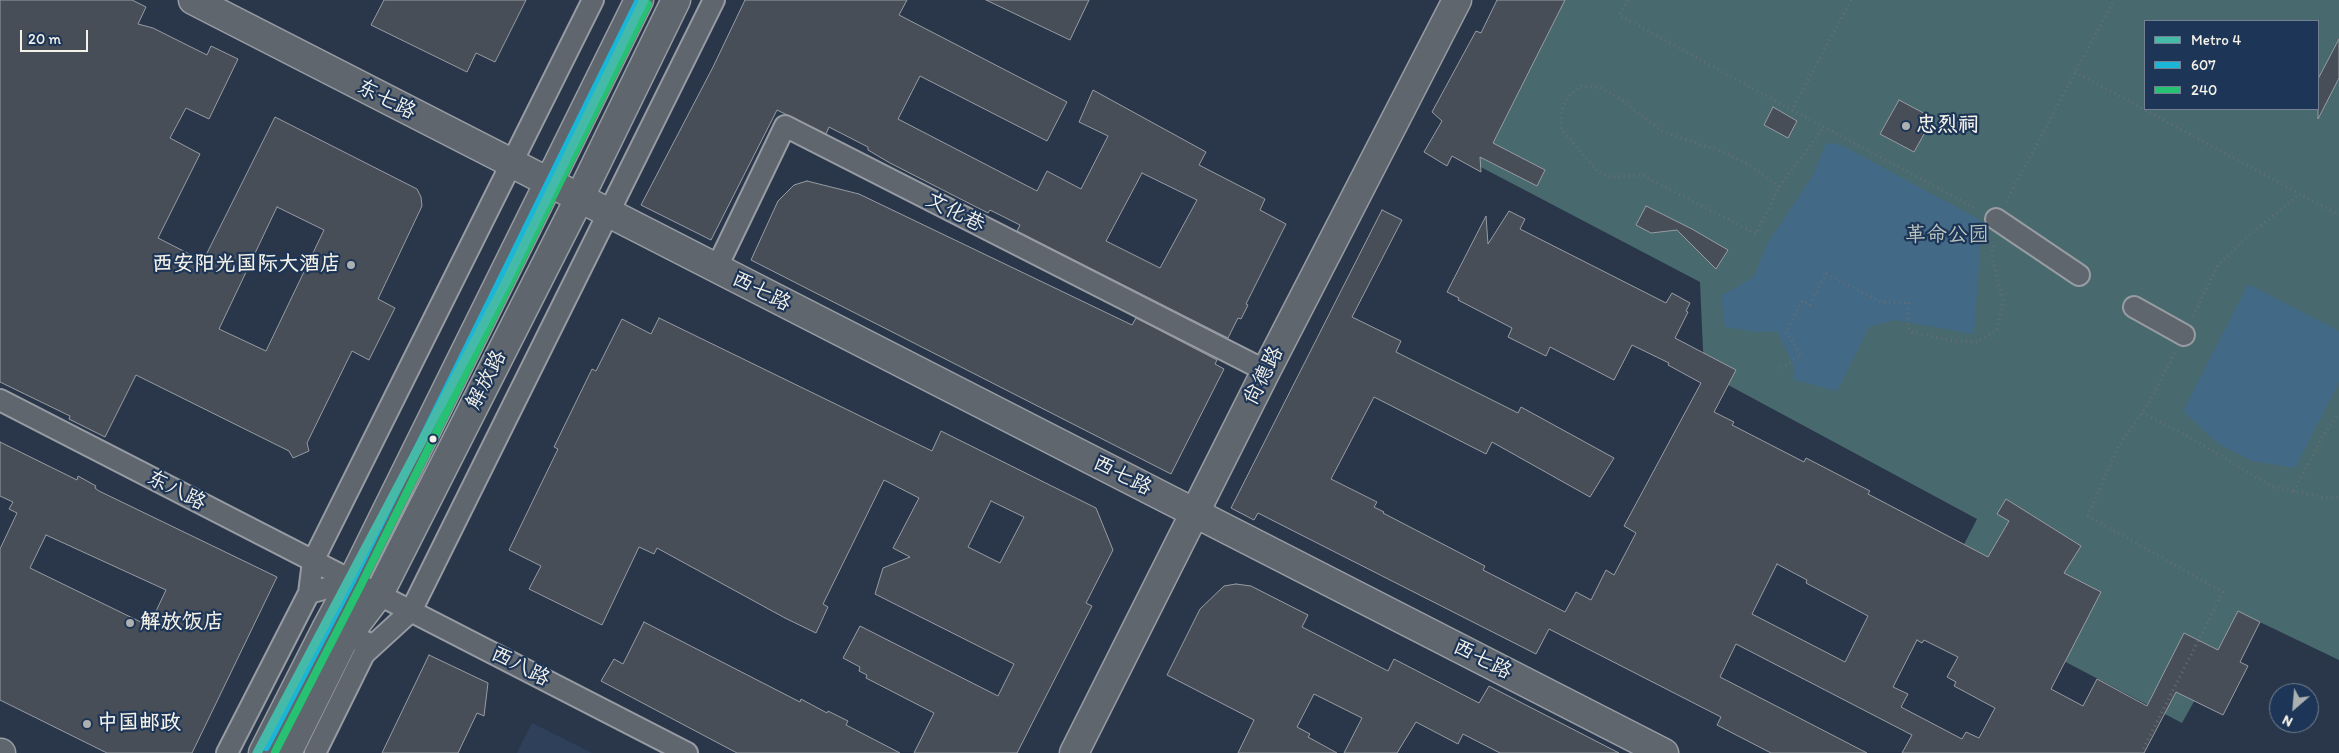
<!DOCTYPE html>
<meta charset="utf-8">
<style>
body{margin:0}
#map{position:relative;width:2339px;height:753px;overflow:hidden;background:#2a374a;font-family:Itim,sans-serif}
canvas{display:block}
.legend{position:absolute;left:2144px;top:20px;width:175px;height:90px;box-sizing:border-box;background:#1d3557;border:1px solid #738091;margin:0;padding:6px 9px;list-style:none;font-size:15px;color:#f4f1e8}
.legend li{display:flex;align-items:center;gap:10px;height:25px}
.legend b{width:25px;border:1px solid #738091}
.north{position:absolute;left:2269px;top:683px;width:50px;height:50px;box-sizing:border-box;background:#1d3557;border:1px solid #738091;border-radius:50%;rotate:207deg;font-size:14px;font-weight:700;line-height:20px;text-align:center;color:#f4f1e8}
.north::after{content:'';display:block;margin:auto;width:18px;height:22px;background:#adb0b1;clip-path:polygon(50% 0,100% 100%,50% 72%,0 100%)}
.scale{position:absolute;left:20px;top:30px;width:68px;height:22px;box-sizing:border-box;border:2px solid #f4f1e8;border-top:0;padding-left:6px;font-size:15px;line-height:18px;white-space:nowrap;color:#f4f1e8;-webkit-text-stroke:4px #1d3557;paint-order:stroke}
</style>
<div id="map">
<canvas width="2339" height="753"></canvas>
<ul class="legend">
<li><b style="height:6px;background:#45baa8"></b>Metro 4</li>
<li><b style="height:6px;background:#1ab6d8"></b>607</li>
<li><b style="height:6px;background:#26c172"></b>240</li>
</ul>
<div class="north">N</div>
<div class="scale">20 m</div>
</div>
<script>
const context = document.querySelector('canvas').getContext('2d');
context.lineJoin = 'round';
function fillPath(path, color) { context.fillStyle = color; context.fill(path, 'evenodd'); }
const toPath = rows => new Path2D(rows.map(r => 'M' + r).join(''));
function strokePath(path, color, width, dash) { context.strokeStyle = color; context.lineWidth = width; context.lineCap = dash ? 'butt' : 'round'; context.setLineDash(dash || []); context.stroke(path); }
function write(font, color, halo, rows, align = 'center') {
  context.font = font + ' Itim,"LXGW WenKai TC",sans-serif'; context.lineWidth = 4.5; context.setLineDash([]); context.textBaseline = 'middle'; context.strokeStyle = halo; context.fillStyle = color; for (const [text, x, y, turn = 0] of rows) {
    context.save(); context.translate(x, y); context.rotate((+turn || 0) * Math.PI / 180); context.textAlign = isNaN(turn) ? turn : align; if (halo) context.strokeText(text, 0, 0); context.fillText(text, 0, 0); context.restore();
  }
}
fillPath(toPath([
 [532,723,592,753,517,753]
]), '#2f415a');
fillPath(toPath([
 [1559,0,2339,0,2339,660,2243,614,2182,723,1938,595,1977,519,1704,372,1700,282,1475,164],
 [2145,21,2318,21,2318,109,2145,109]
]), '#486a6e');
fillPath(toPath([
 [1826,143,1841,145,1982,221,1974,334,1895,320,1869,327,1837,391,1794,380,1793,364,1777,331,1758,332,1725,327,1721,296,1754,277,1767,244,1813,175],
 [2248,284,2339,331,2339,382,2295,468,2253,461,2217,443,2183,411]
]), '#426986');
const building = toPath([
 [0,0,132,0,146,7,138,24,153,28,207,55,211,46,238,59,209,119,186,108,170,138,200,154,158,238,203,261,275,117,417,189,421,197,422,206,378,299,395,308,369,360,352,351,307,443,309,451,293,458,289,451,136,375,105,437,69,419,70,416,0,382,0,0],
 [277,207,324,230,266,351,219,329,277,207],
 [384,0,526,0,495,62,476,53,467,72,371,25,384,0],
 [745,0,907,0,899,15,1067,102,1047,141,920,76,898,119,1037,191,1047,171,1081,189,1108,136,1079,122,1093,90,1206,152,1199,165,1265,199,1260,210,1286,224,1246,304,1248,305,1241,319,1238,318,1228,338,1017,231,1020,225,990,210,988,213,890,163,868,150,868,147,829,127,826,134,777,110,711,240,641,205,713,67,745,0],
 [1142,173,1197,200,1160,268,1106,241,1142,173],
 [986,0,1089,0,1070,40,986,0],
 [1497,0,1565,0,1493,143,1545,170,1537,186,1480,157,1481,172,1452,156,1447,166,1424,152,1442,121,1432,112,1476,31,1481,33,1497,0],
 [2339,39,2339,78,2318,119,2318,79,2339,39],
 [1899,100,1933,118,1914,152,1880,134,1899,100],
 [1773,107,1797,121,1788,138,1764,125,1773,107],
 [807,181,859,194,1132,325,1136,318,1217,360,1215,364,1224,369,1171,474,751,260,778,201,794,185,807,181],
 [1646,206,1692,229,1728,250,1716,269,1677,230,1651,233,1636,225,1646,206],
 [1382,210,1402,220,1352,317,1401,341,1396,352,1518,413,1521,407,1614,458,1590,497,1492,442,1486,454,1374,397,1331,479,1377,502,1374,507,1384,512,1383,513,1485,566,1483,570,1565,612,1576,592,1591,600,1606,570,1614,575,1636,533,1624,526,1701,383,1668,365,1669,363,1632,345,1614,380,1550,347,1546,356,1508,337,1512,328,1458,300,1459,298,1447,292,1486,216,1488,244,1509,211,1525,219,1520,229,1666,303,1672,293,1690,303,1686,311,1688,312,1675,338,1736,370,1714,412,1734,422,1732,425,1804,462,1806,458,1870,491,1868,494,1988,557,2009,521,1997,514,2006,499,2081,546,2064,573,2101,592,2051,689,2083,706,2097,679,2147,706,2184,633,2218,650,2238,611,2260,622,2240,662,2248,666,2223,715,2176,692,2144,753,1902,753,1912,735,1736,644,1720,677,1867,753,1771,753,1717,725,1721,717,1549,629,1536,654,1258,513,1254,520,1231,508,1382,210],
 [1777,564,1807,580,1806,583,1868,616,1845,662,1752,614,1777,564],
 [1917,640,1922,643,1924,640,1958,657,1947,677,1956,682,1954,686,1995,708,1979,738,1966,732,1962,739,1901,707,1908,694,1893,687,1917,640],
 [659,318,932,451,941,431,1096,508,1113,550,1086,603,1092,606,1017,753,914,753,934,713,866,678,867,675,859,671,860,667,843,658,860,626,998,696,1014,664,875,594,883,568,910,557,893,548,919,498,884,480,823,604,828,607,816,633,785,618,657,548,654,554,639,547,602,625,529,589,541,566,509,550,558,449,554,447,592,369,596,371,622,319,651,334,659,318],
 [991,501,1024,517,1000,563,968,547,991,501],
 [0,442,77,480,78,476,96,486,95,488,99,491,277,577,192,753,107,753,0,700,0,549,17,513,9,509,13,502,0,496,0,442],
 [46,535,166,590,149,626,30,568,46,535],
 [1236,584,1251,586,1308,615,1302,627,1388,671,1394,659,1479,703,1489,686,1619,753,1500,753,1463,734,1458,744,1416,722,1397,753,1344,753,1362,718,1314,694,1297,727,1310,734,1308,737,1337,753,1238,753,1254,720,1167,675,1200,609,1224,586,1236,584],
 [644,622,800,702,801,699,827,713,828,711,848,721,846,725,900,753,737,753,601,681,614,659,623,664,644,622],
 [429,655,488,683,484,716,477,713,458,753,382,753,429,655]
]);
fillPath(building, '#474e57');
strokePath(building, '#979ca3', 1);
const street = toPath([
 [1996,219,2079,275],
 [716,269,785,126,1266,371],
 [2134,307,2184,335],
 [0,400,687,753],
 [309,593,352,581],
 [364,654,411,611,714,0],
 [227,753,309,593,313,561,593,0],
 [315,753,364,654,366,642]
]);
const secondary = toPath([
 [193,0,1664,753],
 [0,753,1,753],
 [263,753,326,629,352,581,639,0],
 [287,753,343,641,379,594,579,199,676,0],
 [1074,753,1266,371,1457,0]
]);
strokePath(street, '#979ca3', 24);
strokePath(secondary, '#979ca3', 31);
strokePath(toPath([
 [1628,0,1619,15,1792,110],
 [1851,0,1792,110,1977,209],
 [2075,72,2339,215],
 [1779,187,1751,166,1728,154,1662,131,1619,98,1602,88,1581,86,1570,95,1561,110,1561,129,1598,172,1610,177,1642,175,1756,234,1779,187,1824,127],
 [2006,202,2114,0],
 [2193,316,2218,265,2246,238,2300,194],
 [1781,368,1801,355,1786,332,1802,301,1810,305,1826,274,1881,302,1909,303,1908,327,1912,332,1953,341,1977,342,1997,330,2003,300,1992,257,1994,242],
 [2142,413,2193,439,2271,486,2325,498,2339,497],
 [2294,491,2324,434,2339,414],
 [2141,753,2223,592,2088,516,2118,447,2150,401,2175,353]
]), '#666d76', 3, [1, 4]);
strokePath(street, '#60666e', 20);
strokePath(secondary, '#60666e', 28);
strokePath(toPath([
 [266,747,352,581,639,0]
]), '#1ab6d8', 8);
strokePath(toPath([
 [275,752,361,585,648,4]
]), '#26c172', 8);
strokePath(toPath([
 [257,753,505,284,644,0]
]), '#45baa8', 9);
for (const [x, y, r, color] of [
 [1906,126,5,"#adb0b1"],
 [351,265,5,"#adb0b1"],
 [433,439,4.5,"#f4f1e8"],
 [130,623,5,"#adb0b1"],
 [87,724,5,"#adb0b1"]
]) { const dot = new Path2D(); dot.arc(x, y, r, 0, 2 * Math.PI); context.fillStyle = color; context.fill(dot); strokePath(dot, '#1d3557', 2); }
write('21px', '#f4f1e8', '#1d3557', [
 ["东七路",386,100,27],
 ["文化巷",955,213,27],
 ["西七路",761,292,27],
 ["尚德路",1264,376,-63],
 ["解放路",487,380,-63],
 ["西七路",1122,476,27],
 ["东八路",176,491,27],
 ["西七路",1482,660,27],
 ["西八路",520,667,27]
]);
write('bold 21px', '#f4f1e8', '#1d3557', [
 ["忠烈祠",1916,126],
 ["西安阳光国际大酒店",341,265,"right"],
 ["解放饭店",140,623],
 ["中国邮政",97,724]
], 'left');
write('21px', '#bac5bf', '#1d3557', [
 ["革命公园",1947,236]
]);
</script>
